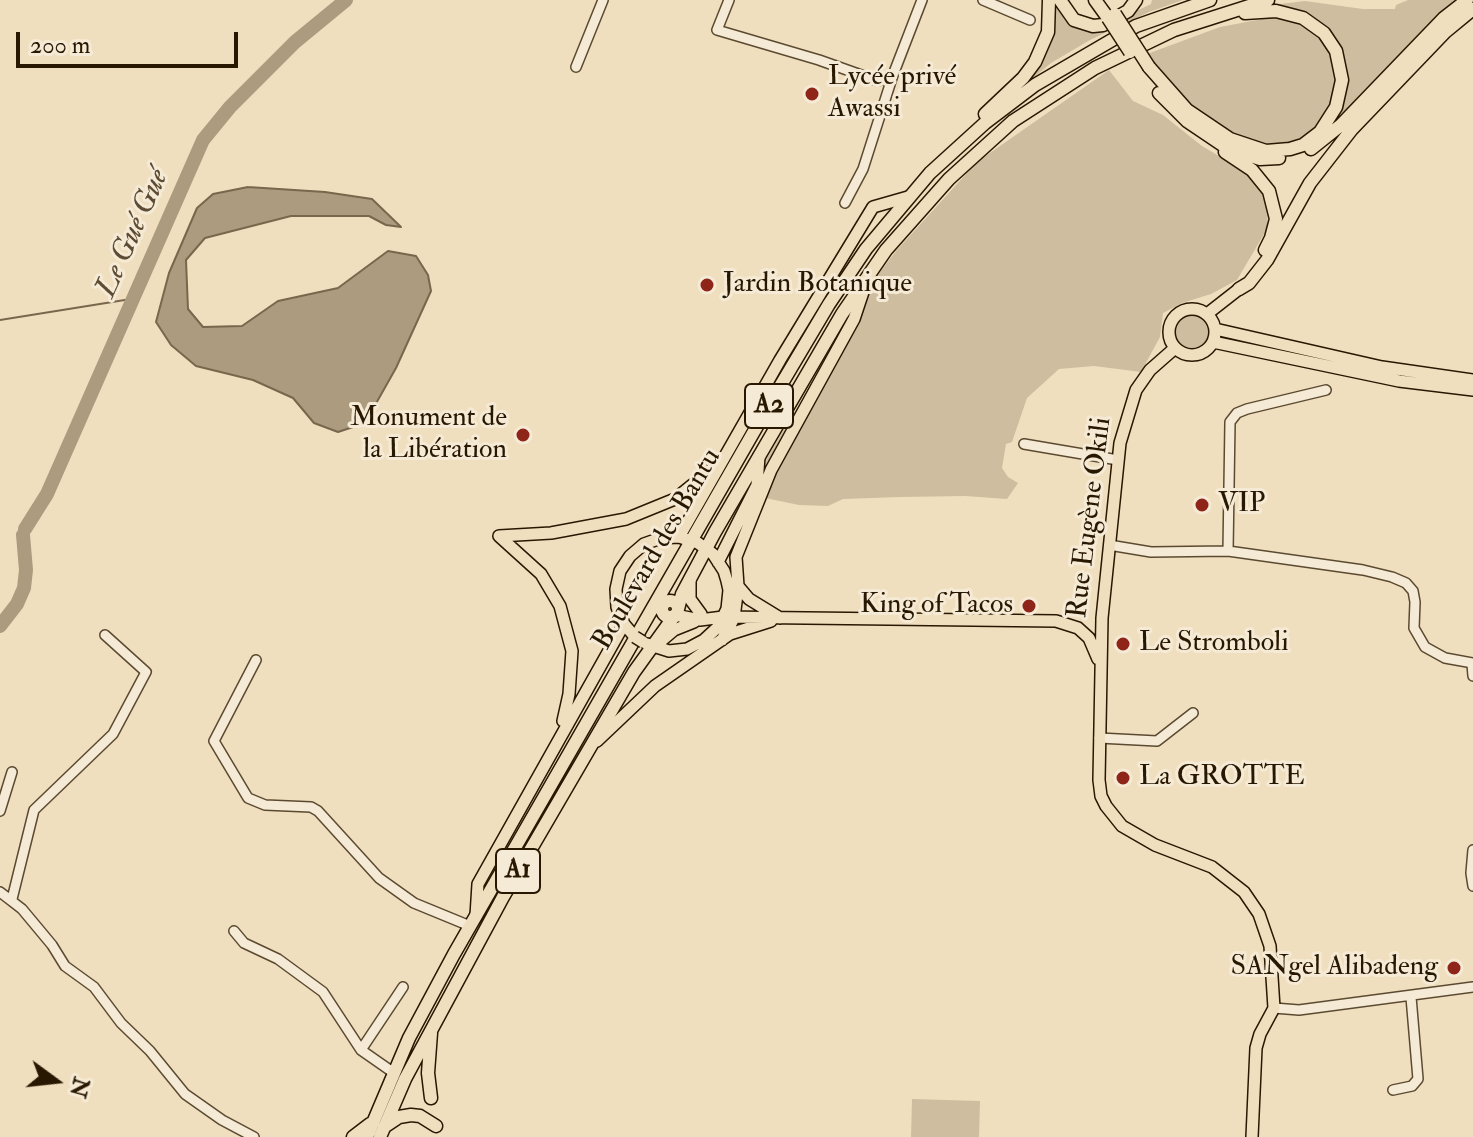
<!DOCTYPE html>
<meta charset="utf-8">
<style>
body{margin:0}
#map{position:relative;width:1473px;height:1137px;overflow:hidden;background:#f0dfbf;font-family:"IM FELL Double Pica",serif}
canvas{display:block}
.north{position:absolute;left:16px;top:1041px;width:80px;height:80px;-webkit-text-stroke:6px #f5ead5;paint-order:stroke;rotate:105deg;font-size:22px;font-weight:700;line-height:32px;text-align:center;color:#291801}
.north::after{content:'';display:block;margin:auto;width:28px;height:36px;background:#291801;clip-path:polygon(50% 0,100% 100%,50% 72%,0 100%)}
.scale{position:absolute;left:16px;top:32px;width:222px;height:36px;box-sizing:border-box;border:4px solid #291801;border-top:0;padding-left:10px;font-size:24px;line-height:28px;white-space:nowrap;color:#291801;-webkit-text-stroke:6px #f5ead5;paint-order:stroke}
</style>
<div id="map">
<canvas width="1473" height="1137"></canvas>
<div class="north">N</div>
<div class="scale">200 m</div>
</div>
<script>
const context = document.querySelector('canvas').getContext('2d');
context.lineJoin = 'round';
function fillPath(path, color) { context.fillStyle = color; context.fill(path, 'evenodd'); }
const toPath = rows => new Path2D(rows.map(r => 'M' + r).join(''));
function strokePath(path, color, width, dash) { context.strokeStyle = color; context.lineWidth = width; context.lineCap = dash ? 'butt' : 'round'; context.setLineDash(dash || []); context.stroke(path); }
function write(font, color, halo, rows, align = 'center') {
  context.font = font + ' "IM FELL Double Pica",serif'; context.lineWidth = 6; context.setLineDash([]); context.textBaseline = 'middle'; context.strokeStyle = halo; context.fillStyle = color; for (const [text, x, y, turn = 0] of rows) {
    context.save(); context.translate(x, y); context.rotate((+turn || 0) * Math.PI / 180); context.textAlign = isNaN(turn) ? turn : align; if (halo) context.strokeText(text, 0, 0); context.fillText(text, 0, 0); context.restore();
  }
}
fillPath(toPath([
 [1054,0,1070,21,1103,27,1151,4,1152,0,1183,0,1149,12,1090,40,1051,63,1021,88,1051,37,1055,22],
 [1408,0,1457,0,1433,20,1328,130,1341,108,1345,95,1347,74,1343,55,1333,35,1317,21,1297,10,1272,5,1305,1,1363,9,1395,9,1396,5],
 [1273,17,1304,24,1323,40,1335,58,1338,69,1333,110,1301,143,1265,148,1216,128,1167,85,1147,54,1220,27],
 [1109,70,1133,101,1163,115,1202,146,1246,172,1263,190,1268,207,1267,229,1237,280,1211,294,1182,303,1163,313,1160,337,1141,372,1094,366,1059,369,1027,398,1012,442,1006,444,1002,468,1008,477,1018,483,1007,499,965,496,901,497,843,499,828,506,799,505,746,494,865,292,896,251,977,162],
 '1175 331a17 17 0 1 1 34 0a17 17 0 1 1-34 0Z',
 [912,1099,980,1101,979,1137,911,1137]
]), '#cebd9f');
const water = toPath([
 [248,187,325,192,372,199,401,227,386,225,369,216,291,216,205,238,186,260,188,309,203,327,242,326,278,301,338,288,388,251,416,256,428,275,431,291,396,368,365,423,338,432,314,423,293,398,253,380,196,366,171,345,156,322,169,273,197,208,213,194,248,187]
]);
fillPath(water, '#ac9b7e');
strokePath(water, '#78674c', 2);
strokePath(toPath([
 [0,320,131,299]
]), '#78674c', 2);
strokePath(toPath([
 [25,529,47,494,203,140,230,107,295,42,346,0],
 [0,626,17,604,24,588,26,570,23,535]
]), '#ac9b7e', 14);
const minor = toPath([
 [729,0,717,30,819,60,878,81,893,75,922,0],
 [983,0,1030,20],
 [576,67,603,0],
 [845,203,863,169,893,75],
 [1024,444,1118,460],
 [1109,545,1151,552,1228,551,1363,570,1392,577,1406,583,1413,591,1415,602,1414,628,1425,647,1445,658,1473,663],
 [1228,551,1230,422,1237,413,1247,409,1326,390],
 [256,660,214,741,248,798,265,805,311,807,318,811,379,878,414,903,470,926],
 [1472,664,1473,676],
 [1099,738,1157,741,1193,713],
 [0,811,12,772],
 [1473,850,1471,873,1473,886],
 [0,892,22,909,52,945,65,966,94,987,121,1023,150,1051,185,1094,222,1120,254,1137],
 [12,899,34,810,113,734,146,672,105,635],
 [234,931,244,943,278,959,323,992,361,1050,394,1073],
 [1274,1008,1299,1010,1473,987],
 [361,1050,403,987],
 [1393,1090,1412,1086,1418,1079,1411,997]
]);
const major = toPath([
 '1169 332a23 23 0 1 1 46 0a23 23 0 1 1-46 0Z',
 [1207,314,1239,289],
 [1215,329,1382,367,1473,380],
 [1213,342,1399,381,1473,390],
 [1175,348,1150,370,1136,390,1120,443,1102,618,1099,780,1101,796,1106,806,1122,826,1155,845,1212,867,1244,892,1259,914,1270,946,1274,1008,1260,1034,1256,1048,1252,1137],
 [499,536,551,533,626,519,675,499,717,465],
 [499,536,541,574,560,606,572,651,569,694,563,721],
 [679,537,780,360,873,207,908,197],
 [718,562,757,485,759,456],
 [690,579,690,599,701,614],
 [675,615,700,620,723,617,1056,621,1078,628,1089,638,1098,659],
 [780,618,749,599,738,586,736,557,771,470,854,319,866,283],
 [635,637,624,624,617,607,616,589,620,571,630,556,644,544,661,538,679,537,698,543,713,554,724,571,727,581,729,590,727,609,718,627,704,640,687,649,669,651,647,644],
 [722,640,734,618,738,586],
 [661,641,674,630,694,622],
 [597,741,655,686,730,634,771,621],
 [476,916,478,884,624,624]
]);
const highway = toPath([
 [1060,0,1074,20,1093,26,1103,25,1128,11,1136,0],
 [1095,0,1108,18],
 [1149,67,1187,110,1230,139,1266,151,1290,149,1303,145,1320,132,1336,107,1342,80,1336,51,1324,33,1303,18,1276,11,1245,13],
 [1159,93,1187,121,1227,148,1260,159,1279,158],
 [985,114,1023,78,1035,62,1048,32,1049,0],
 [1311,149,1341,125,1444,18,1467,0],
 [1225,152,1252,170,1269,191,1276,219,1271,238,1265,250],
 [1239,289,1249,283,1267,260,1310,183,1352,129,1445,32,1473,9],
 '662 609a8 8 0 1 1 16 0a8 8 0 1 1-16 0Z',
 [678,609,682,594,715,532,842,314,886,250,949,179,1013,121,1095,68,1174,30,1268,0],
 [431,1098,428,1073,431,1033],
 [384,1127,399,1117,411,1115,420,1116,436,1126],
 [353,1137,370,1124],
 [367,1137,409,1038,454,954,772,400,829,304,866,249,930,173,985,123,1035,85,1136,26,1210,0],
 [380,1137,405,1079,503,897,634,672,675,615]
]);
strokePath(minor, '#5b4a30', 12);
strokePath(major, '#291801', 14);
strokePath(highway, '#291801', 15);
strokePath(minor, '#f5ead5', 9);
strokePath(major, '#f0dfbf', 11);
strokePath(highway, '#f0dfbf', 12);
const majorBridge = toPath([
 [635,637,643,642]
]);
const highwayBridge = toPath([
 [1115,14,1149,67],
 [1108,18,1130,52]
]);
strokePath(majorBridge, '#291801', 14, []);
strokePath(highwayBridge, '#291801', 15, []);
strokePath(majorBridge, '#f0dfbf', 11);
strokePath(highwayBridge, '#f0dfbf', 12);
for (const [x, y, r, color] of [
 [812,94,8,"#8f2418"],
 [707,285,8,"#8f2418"],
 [523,435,8,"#8f2418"],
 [1202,505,8,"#8f2418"],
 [1029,606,8,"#8f2418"],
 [1123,644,8,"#8f2418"],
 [1123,778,8,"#8f2418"],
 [1454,968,8,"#8f2418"]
]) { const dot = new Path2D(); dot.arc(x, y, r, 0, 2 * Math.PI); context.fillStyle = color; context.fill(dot); strokePath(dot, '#f5ead5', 3); }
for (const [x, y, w] of [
 [769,406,48],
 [518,871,44]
]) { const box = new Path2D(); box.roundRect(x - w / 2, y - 22, w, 44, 6); context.fillStyle = '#f5ead5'; context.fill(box); strokePath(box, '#291801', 2); }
write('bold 26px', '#291801', null, [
 ["A2",769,406],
 ["A1",518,871]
]);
write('28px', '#291801', '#f5ead5', [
 ["Lycée privé",828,78],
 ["Awassi",828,110],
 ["Jardin Botanique",723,285],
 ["Monument de",507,419,"right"],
 ["la Libération",507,451,"right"],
 ["VIP",1218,505],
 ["King of Tacos",1013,606,"right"],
 ["Le Stromboli",1139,644],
 ["La GROTTE",1139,778],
 ["SANgel Alibadeng",1438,968,"right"]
], 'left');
write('28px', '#291801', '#f5ead5', [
 ["Rue Eugène Okili",1091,518,-83],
 ["Boulevard des Bantu",658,550,-60]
]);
write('italic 30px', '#5d4c33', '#f5ead5', [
 ["Le Gué Gué",134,234,-66]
]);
</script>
